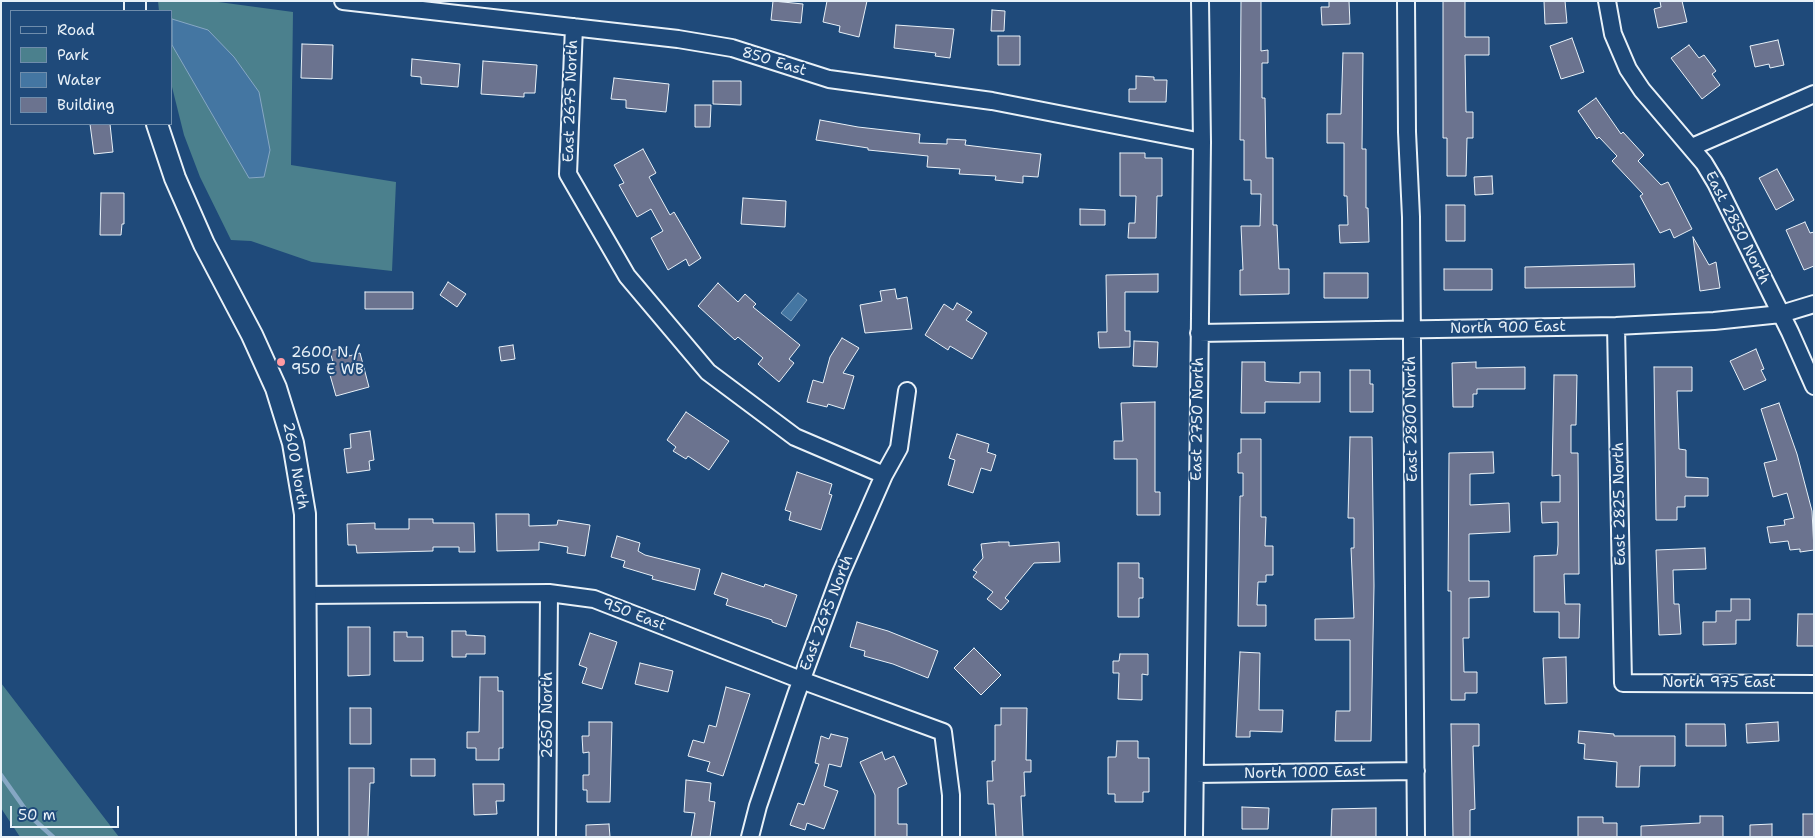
<!DOCTYPE html>
<style>
body{margin:0}
#map{position:relative;width:1815px;height:838px;overflow:hidden;background:#1f4a7a;font-family:"Shantell Sans",sans-serif}
canvas{display:block}
.frame{position:absolute;inset:0;border:2px solid #e8f1f8;pointer-events:none}
.legend{position:absolute;left:10px;top:10px;width:162px;height:115px;box-sizing:border-box;background:#1f4a7a;border:1px solid #6f8dac;margin:0;padding:6px 9px;list-style:none;font-size:15px;color:#e8f1f8}
.legend li{display:flex;align-items:center;gap:10px;height:25px}
.legend b{width:25px;border:1px solid #6f8dac}
.scale{position:absolute;left:10px;top:806px;width:109px;height:22px;box-sizing:border-box;border:2px solid #e8f1f8;border-top:0;padding-left:6px;font-size:15px;line-height:18px;white-space:nowrap;color:#e8f1f8;-webkit-text-stroke:4px #1f4a7a;paint-order:stroke}
</style>
<div id="map">
<canvas width="1815" height="838"></canvas>
<div class="frame"></div>
<ul class="legend">
<li><b style="height:6px;background:#1f4a7a"></b>Road</li>
<li><b style="height:14px;background:#4b808d"></b>Park</li>
<li><b style="height:14px;background:#4476a2"></b>Water</li>
<li><b style="height:14px;background:#6b738f"></b>Building</li>
</ul>
<div class="scale">50 m</div>
</div>
<script>
const context = document.querySelector('canvas').getContext('2d');
context.lineJoin = 'round';
function fillPath(path, color) { context.fillStyle = color; context.fill(path, 'evenodd'); }
const toPath = rows => new Path2D(rows.map(r => 'M' + r).join(''));
function strokePath(path, color, width, dash) { context.strokeStyle = color; context.lineWidth = width; context.lineCap = dash ? 'butt' : 'round'; context.setLineDash(dash || []); context.stroke(path); }
function write(font, color, halo, rows, align = 'center') {
  context.font = font + ' "Shantell Sans",sans-serif'; context.lineWidth = 4; context.setLineDash([]); context.textBaseline = 'middle'; context.strokeStyle = halo; context.fillStyle = color; for (const [text, x, y, turn = 0] of rows) {
    context.save(); context.translate(x, y); context.rotate((+turn || 0) * Math.PI / 180); context.textAlign = isNaN(turn) ? turn : align; if (halo) context.strokeText(text, 0, 0); context.fillText(text, 0, 0); context.restore();
  }
}
fillPath(toPath([
 [158,1,211,1,293,12,291,165,396,182,392,271,312,262,251,241,231,240,200,177,184,135,171,83,171,11,159,11],
 [1,683,119,837,20,837,1,808]
]), '#4b808d');
const water = toPath([
 [172,19,208,30,234,57,259,92,270,150,264,177,249,178,172,45,172,19],
 [798,293,807,300,791,321,781,313,798,293]
]);
fillPath(water, '#4476a2');
strokePath(water, '#86a7c4', 1);
strokePath(toPath([
 [1,775,30,816,53,837]
]), '#86a7c4', 4.5);
const building = toPath([
 [773,1,803,4,801,23,771,20,773,1],
 [827,1,867,1,859,37,839,32,840,26,823,22,827,1],
 [1241,1,1261,1,1261,51,1268,50,1268,63,1262,63,1262,98,1265,98,1266,158,1273,158,1273,225,1277,225,1279,269,1289,269,1289,294,1240,295,1240,270,1243,270,1241,226,1260,226,1261,194,1251,194,1251,180,1244,180,1244,140,1240,140,1241,1],
 [1329,1,1349,1,1350,24,1322,25,1321,7,1329,7,1329,1],
 [1443,1,1465,1,1465,37,1489,37,1489,55,1465,55,1466,112,1473,112,1473,138,1467,138,1466,176,1447,176,1447,138,1443,138,1443,1],
 [1544,1,1565,1,1567,23,1545,24,1544,1],
 [1660,1,1682,1,1687,22,1658,28,1654,9,1661,7,1660,1],
 [992,10,1005,11,1004,31,991,31,992,10],
 [896,25,954,29,950,58,935,56,936,53,894,48,896,25],
 [998,36,1020,36,1020,65,998,65,998,36],
 [1572,38,1584,72,1561,79,1550,46,1572,38],
 [1778,40,1784,65,1770,68,1769,64,1755,67,1750,46,1778,40],
 [302,44,333,45,332,79,301,78,302,44],
 [1689,45,1699,58,1704,55,1716,71,1712,74,1720,85,1702,99,1671,58,1689,45],
 [1343,53,1363,53,1362,149,1366,149,1366,208,1368,208,1369,242,1340,243,1339,225,1348,225,1347,196,1344,196,1344,143,1327,143,1327,114,1341,114,1343,53],
 [412,59,460,64,458,87,421,84,421,77,411,76,412,59],
 [483,61,537,65,535,93,524,93,524,97,481,94,483,61],
 [1136,76,1154,77,1154,80,1167,80,1166,102,1129,102,1129,89,1136,89,1136,76],
 [614,78,669,84,666,112,626,108,626,100,611,99,614,78],
 [713,81,741,81,741,105,713,104,713,81],
 [1596,98,1621,134,1623,132,1644,155,1638,161,1661,185,1668,182,1692,229,1674,238,1670,229,1660,233,1640,196,1643,194,1612,161,1617,156,1599,137,1597,139,1578,111,1596,98],
 [695,105,711,105,710,127,695,127,695,105],
 [820,120,858,127,920,134,919,143,947,144,947,139,966,140,965,145,1041,154,1038,177,1023,176,1023,183,995,180,996,176,959,174,960,169,927,167,928,156,868,150,868,148,816,140,820,120],
 [90,124,110,124,113,152,94,154,90,124],
 [643,149,656,173,649,177,670,215,674,212,701,258,689,266,686,259,668,270,651,238,663,231,651,209,637,217,619,185,624,183,614,165,643,149],
 [1120,153,1145,153,1145,158,1162,158,1162,196,1157,196,1156,238,1128,238,1129,223,1135,223,1136,196,1120,196,1120,153],
 [1777,169,1794,200,1776,210,1759,178,1777,169],
 [1492,176,1493,194,1475,195,1474,177,1492,176],
 [101,193,124,193,124,224,122,224,121,235,100,235,101,193],
 [743,198,786,201,785,227,741,224,743,198],
 [1446,205,1465,205,1465,241,1446,241,1446,205],
 [1080,209,1105,210,1105,225,1080,225,1080,209],
 [1805,222,1810,233,1814,232,1814,266,1804,270,1786,230,1805,222],
 [1693,237,1709,265,1716,262,1720,288,1700,291,1693,237],
 [1634,264,1635,287,1525,288,1525,267,1634,264],
 [1444,269,1492,269,1492,290,1444,290,1444,269],
 [1324,273,1368,273,1368,298,1324,298,1324,273],
 [1158,274,1158,292,1125,292,1125,331,1130,331,1130,347,1099,348,1098,332,1107,332,1106,275,1158,274],
 [448,282,466,294,457,307,440,295,448,282],
 [718,283,738,302,745,294,756,304,753,307,800,345,789,359,794,363,779,382,758,364,763,358,738,337,735,340,698,306,718,283],
 [895,289,897,299,907,297,912,329,865,333,860,305,882,301,880,291,895,289],
 [365,292,413,292,413,309,365,309,365,292],
 [957,303,972,312,966,320,987,333,972,359,950,346,948,350,925,335,944,304,953,310,957,303],
 [842,338,859,348,843,373,854,376,844,409,828,404,827,407,807,402,813,380,823,383,830,357,842,338],
 [1134,341,1158,342,1157,367,1133,366,1134,341],
 [513,345,515,359,501,361,499,347,513,345],
 [347,347,349,356,360,353,369,387,336,396,328,368,334,366,330,351,347,347],
 [1756,349,1764,369,1761,370,1766,380,1744,390,1730,361,1756,349],
 [1242,362,1265,362,1265,381,1270,382,1300,383,1300,372,1320,372,1320,402,1265,402,1265,413,1241,413,1242,362],
 [1476,362,1476,368,1525,367,1525,389,1477,389,1477,394,1473,394,1473,407,1453,407,1452,363,1476,362],
 [1654,367,1692,367,1692,391,1677,391,1679,449,1686,450,1686,477,1708,478,1708,496,1685,496,1685,507,1677,507,1677,520,1656,520,1654,367],
 [1350,370,1370,370,1370,384,1373,384,1373,412,1350,412,1350,370],
 [1554,375,1577,375,1576,425,1571,425,1571,453,1578,453,1579,574,1564,574,1565,604,1580,604,1579,638,1559,638,1559,612,1534,612,1534,556,1557,555,1558,545,1558,522,1542,523,1541,502,1560,502,1560,475,1552,476,1554,375],
 [1155,402,1155,492,1160,492,1160,515,1137,515,1137,459,1114,459,1114,441,1123,441,1121,403,1155,402],
 [1779,403,1797,454,1812,511,1814,550,1800,552,1800,549,1790,550,1788,541,1770,543,1767,527,1785,525,1784,520,1794,518,1787,493,1773,497,1764,463,1777,460,1761,409,1779,403],
 [686,412,729,441,709,470,688,456,686,459,673,451,676,447,667,440,686,412],
 [370,431,374,460,369,461,370,470,347,473,344,449,351,448,350,434,370,431],
 [957,434,989,444,987,452,996,455,991,471,981,468,973,493,948,485,955,460,949,458,957,434],
 [1350,437,1372,437,1374,586,1371,741,1335,741,1336,711,1350,711,1350,640,1315,640,1315,619,1354,618,1351,548,1354,548,1354,518,1348,518,1350,437],
 [1241,439,1261,439,1261,517,1266,517,1265,546,1273,546,1273,575,1266,575,1266,582,1258,582,1257,605,1266,605,1266,626,1238,626,1240,496,1243,496,1243,473,1238,473,1238,453,1241,453,1241,439],
 [1493,452,1494,473,1470,474,1470,505,1509,503,1510,532,1469,534,1469,581,1489,581,1489,597,1469,598,1469,638,1463,638,1464,672,1477,672,1477,693,1465,693,1465,700,1451,700,1451,591,1448,591,1449,453,1493,452],
 [797,472,832,484,829,494,832,495,821,530,789,520,791,512,785,510,797,472],
 [496,514,529,514,529,526,557,525,558,520,590,525,585,556,567,553,568,547,539,542,539,550,497,551,496,514],
 [409,519,433,519,433,523,474,523,475,552,459,552,459,547,433,547,433,551,357,553,356,545,348,545,347,524,375,523,375,529,409,529,409,519],
 [617,536,640,543,638,551,645,555,700,569,695,590,652,579,653,576,623,567,625,561,611,557,617,536],
 [999,542,1009,542,1009,546,1059,542,1060,562,1034,563,1005,598,1009,601,1001,610,987,599,993,592,973,577,977,572,973,570,983,558,981,544,999,542],
 [1705,548,1706,569,1673,570,1674,604,1679,604,1681,634,1659,635,1656,550,1705,548],
 [1118,563,1139,563,1139,578,1143,578,1143,598,1139,598,1139,617,1118,617,1118,563],
 [722,573,764,587,765,584,797,595,786,627,772,622,772,620,726,605,728,599,714,594,722,573],
 [1731,599,1750,599,1750,620,1736,620,1736,644,1703,645,1703,622,1716,622,1716,611,1731,611,1731,599],
 [1798,614,1814,614,1814,646,1797,646,1798,614],
 [857,622,888,631,938,651,928,678,893,664,864,656,865,651,850,647,857,622],
 [348,627,370,627,370,675,348,676,348,627],
 [452,631,466,631,466,635,485,636,485,654,466,654,466,657,452,657,452,631],
 [394,632,407,632,407,637,423,637,423,661,394,661,394,632],
 [590,633,617,642,602,689,582,683,587,668,579,665,590,633],
 [974,648,1001,675,981,695,954,668,974,648],
 [1240,652,1260,653,1259,710,1283,710,1282,732,1250,731,1250,737,1236,737,1240,652],
 [1120,654,1148,654,1148,675,1142,674,1142,700,1118,699,1119,673,1113,673,1113,661,1119,661,1120,654],
 [1566,657,1567,703,1545,704,1543,658,1566,657],
 [640,663,673,671,668,692,635,684,640,663],
 [480,677,498,677,498,691,503,691,503,748,499,748,499,760,476,760,476,748,467,748,467,732,479,732,480,677],
 [726,687,750,694,723,776,707,771,710,762,688,756,693,740,704,743,709,725,716,727,726,687],
 [350,708,371,708,371,744,350,744,350,708],
 [1001,708,1027,708,1026,760,1031,760,1031,772,1024,772,1025,796,1021,796,1023,837,996,837,994,804,988,804,987,781,993,781,992,761,995,761,995,725,1001,725,1001,708],
 [589,722,612,722,610,802,587,802,587,790,583,790,583,775,589,775,589,752,583,753,582,736,589,736,589,722],
 [1778,722,1779,741,1747,743,1746,724,1778,722],
 [1451,724,1479,724,1479,746,1473,746,1475,809,1470,810,1470,837,1453,837,1451,724],
 [1686,724,1725,724,1726,746,1686,746,1686,724],
 [1579,731,1614,734,1614,736,1675,736,1675,766,1640,766,1639,787,1616,787,1617,762,1584,759,1585,744,1578,743,1579,731],
 [831,734,848,738,841,767,829,764,824,786,838,791,824,829,807,823,805,830,790,825,798,803,804,805,819,764,815,763,821,736,829,739,831,734],
 [1117,741,1138,741,1138,758,1149,758,1149,792,1143,792,1143,802,1115,802,1115,794,1108,794,1108,757,1116,757,1117,741],
 [882,752,885,760,894,756,907,784,898,788,898,824,907,824,907,837,875,837,875,795,860,762,882,752],
 [411,759,435,759,435,776,411,776,411,759],
 [349,768,374,768,374,783,370,783,368,837,349,837,349,768],
 [686,780,711,783,709,801,715,802,710,837,691,837,695,813,684,812,686,780],
 [473,784,504,784,504,801,496,801,497,814,474,815,473,784],
 [1242,807,1269,808,1268,829,1242,829,1242,807],
 [1376,808,1376,837,1331,837,1332,809,1376,808],
 [1803,814,1814,814,1814,837,1803,837,1803,814],
 [1700,816,1723,816,1723,837,1641,837,1641,826,1700,823,1700,816],
 [1578,817,1603,817,1603,823,1617,823,1617,837,1578,837,1578,817],
 [609,824,610,837,586,837,586,825,609,824],
 [1772,824,1772,837,1750,837,1750,825,1772,824]
]);
fillPath(building, '#6b738f');
strokePath(building, '#e8f1f8', 1);
const minor = toPath([
 [343,1,678,39,732,48,829,79,992,101,1202,142],
 [1406,1,1407,132,1411,217,1416,837],
 [1607,1,1613,34,1628,69,1642,90,1704,163,1716,183,1790,332,1814,386],
 [574,27,568,174,627,276,708,372,795,437,884,475],
 [1692,147,1814,94],
 [1616,326,1623,683,1814,684],
 [1199,333,1616,326,1714,321,1781,314,1814,304],
 [306,595,549,593,594,599,801,680,943,732,951,795,951,837],
 [1195,774,1416,771],
 [547,837,549,593],
 [750,837,758,806,796,695,841,573,884,475,899,448,907,391],
 [1194,837,1202,142,1200,1]
]);
const major = toPath([
 [135,1,135,11],
 [157,124,175,178,204,244,252,335,276,388,293,443,305,514,307,837]
]);
strokePath(minor, '#e8f1f8', 20);
strokePath(major, '#e8f1f8', 24);
strokePath(minor, '#1f4a7a', 16);
strokePath(major, '#1f4a7a', 20);
for (const [x, y, r, color] of [
 [281,362,5,"#ff9aa2"]
]) { const dot = new Path2D(); dot.arc(x, y, r, 0, 2 * Math.PI); context.fillStyle = color; context.fill(dot); strokePath(dot, '#1f4a7a', 2); }
write('15px', '#e8f1f8', '#1f4a7a', [
 ["850 East",774,62,17],
 ["East 2675 North",571,101,-88],
 ["East 2850 North",1737,228,63],
 ["North 900 East",1508,328,-1],
 ["East 2750 North",1198,419,-89],
 ["East 2800 North",1412,419,-91],
 ["2600 North",295,466,80],
 ["East 2825 North",1620,504,-91],
 ["East 2675 North",827,613,-69],
 ["950 East",634,615,21],
 ["North 975 East",1719,683],
 ["2650 North",548,715,-90],
 ["North 1000 East",1305,773,-1]
]);
write('15px', '#e8f1f8', '#1f4a7a', [
 ["2600 N /",291,353],
 ["950 E WB",291,370]
], 'left');
</script>
